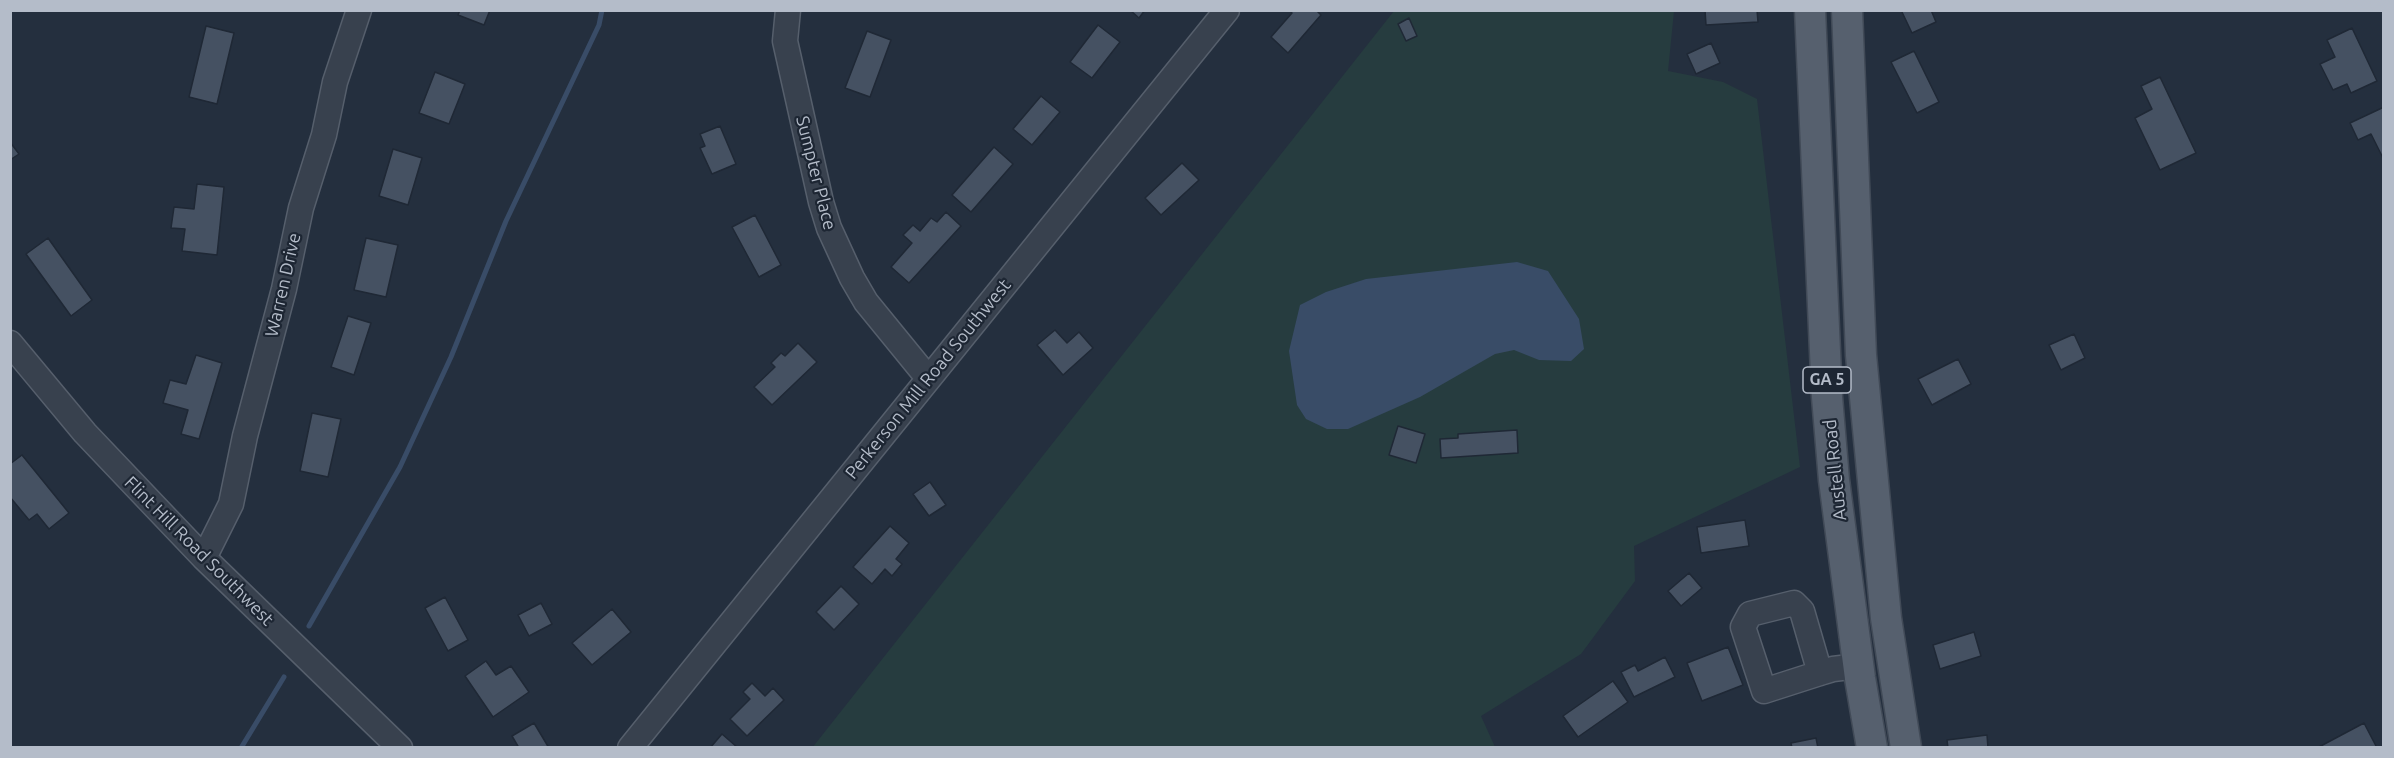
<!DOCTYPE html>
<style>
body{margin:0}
#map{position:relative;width:2394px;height:758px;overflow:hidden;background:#242f3e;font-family:Ubuntu,sans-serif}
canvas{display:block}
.frame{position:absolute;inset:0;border:12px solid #b4bcc9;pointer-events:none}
</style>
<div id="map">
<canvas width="2394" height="758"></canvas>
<div class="frame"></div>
</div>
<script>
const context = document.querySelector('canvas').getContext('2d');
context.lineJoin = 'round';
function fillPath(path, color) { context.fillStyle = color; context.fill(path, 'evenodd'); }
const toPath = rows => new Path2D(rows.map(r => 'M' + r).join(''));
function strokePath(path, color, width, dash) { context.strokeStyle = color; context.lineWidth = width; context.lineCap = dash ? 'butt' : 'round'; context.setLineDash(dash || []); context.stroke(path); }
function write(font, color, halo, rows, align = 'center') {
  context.font = font + ' Ubuntu,sans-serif'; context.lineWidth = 4.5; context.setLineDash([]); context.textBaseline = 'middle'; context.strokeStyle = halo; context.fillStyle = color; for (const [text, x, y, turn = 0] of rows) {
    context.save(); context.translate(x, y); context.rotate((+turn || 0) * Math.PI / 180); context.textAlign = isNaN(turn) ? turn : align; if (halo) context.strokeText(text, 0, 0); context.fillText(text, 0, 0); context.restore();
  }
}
fillPath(toPath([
 [1394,11,1674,11,1668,71,1723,82,1757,99,1800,467,1634,546,1635,581,1581,654,1481,716,1495,747,812,748]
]), '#263c3f');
fillPath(toPath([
 [1517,262,1548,271,1579,319,1584,349,1571,361,1539,360,1514,350,1495,354,1420,397,1348,429,1327,429,1306,419,1297,405,1289,351,1300,305,1326,292,1366,279]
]), '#394c67');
strokePath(toPath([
 [309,626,400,467,451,357,506,221,599,25,602,10],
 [241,748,284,677]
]), '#394c67', 5);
const building = toPath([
 [460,10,490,10,484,25,458,15,460,10],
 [1130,10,1145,10,1139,18,1130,10],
 [1289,10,1316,10,1321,15,1288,53,1271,37,1292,13,1289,10],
 [1705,10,1757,10,1758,22,1706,25,1705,10],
 [1901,10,1931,10,1936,22,1912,33,1901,10],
 [1409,18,1417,36,1406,41,1398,24,1409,18],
 [1098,25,1120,42,1092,78,1070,62,1098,25],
 [206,26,234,33,217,104,189,97,206,26],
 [2352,28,2377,81,2351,93,2347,84,2333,90,2320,64,2335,57,2327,40,2352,28],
 [867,31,891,40,870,97,845,88,867,31],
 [1711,43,1720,63,1696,74,1687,54,1711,43],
 [1914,51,1939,102,1917,113,1891,62,1914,51],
 [435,72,465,84,449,124,419,113,435,72],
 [2160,77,2196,153,2160,170,2135,118,2152,109,2141,86,2160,77],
 [1041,96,1060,112,1032,145,1013,129,1041,96],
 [2384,107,2384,160,2371,134,2358,140,2350,123,2384,107],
 [720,126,736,164,712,174,700,148,705,146,700,134,720,126],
 [10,142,19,154,10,160,10,142],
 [994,147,1013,164,971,212,952,195,994,147],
 [393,149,422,158,408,205,379,196,393,149],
 [1182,163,1199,180,1161,215,1145,198,1182,163],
 [197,184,224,187,217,255,182,251,185,229,171,228,174,207,194,209,197,184],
 [946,212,961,226,909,283,891,267,912,243,903,235,913,225,920,231,931,218,937,222,946,212],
 [755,215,781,265,759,277,732,227,755,215],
 [48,238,92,300,71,316,26,254,48,238],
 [366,238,398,245,386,297,354,290,366,238],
 [348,316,371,323,354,375,331,367,348,316],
 [1055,330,1067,343,1079,332,1093,348,1063,375,1037,345,1055,330],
 [2074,334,2085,358,2061,370,2049,345,2074,334],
 [798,343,817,362,772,405,754,387,775,367,771,363,781,353,785,356,798,343],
 [196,355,222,363,199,439,181,434,188,410,163,403,170,380,186,384,196,355],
 [1958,359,1971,384,1932,405,1918,379,1958,359],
 [312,413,341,419,328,477,300,471,312,413],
 [1398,426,1425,434,1416,463,1389,455,1398,426],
 [1517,430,1518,453,1441,458,1440,439,1458,438,1458,434,1517,430],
 [22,455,69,513,49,529,37,514,29,520,10,497,10,464,22,455],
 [930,482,946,505,929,516,913,494,930,482],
 [1745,520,1749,546,1701,553,1697,527,1745,520],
 [890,526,909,543,896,559,902,564,892,576,885,569,872,584,853,567,890,526],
 [1689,573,1702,588,1681,606,1668,591,1689,573],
 [841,586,859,604,834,630,816,612,841,586],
 [445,597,468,640,448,651,425,608,445,597],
 [541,603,552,624,529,636,518,615,541,603],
 [612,609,631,632,592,665,572,643,612,609],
 [1974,632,1981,656,1940,669,1933,645,1974,632],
 [1728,647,1743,685,1702,701,1687,663,1728,647],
 [1665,657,1675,677,1634,697,1621,672,1635,665,1638,671,1665,657],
 [486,661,496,675,511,666,529,692,493,717,465,676,486,661],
 [1613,681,1628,702,1578,737,1563,716,1613,681],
 [752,683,765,696,773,688,784,700,747,736,730,719,750,699,743,692,752,683],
 [534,723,549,748,519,748,512,736,534,723],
 [2364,723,2377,748,2317,748,2364,723],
 [722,734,738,748,710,748,722,734],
 [1987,735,1988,748,1948,748,1947,740,1987,735],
 [1816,738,1818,748,1792,748,1791,743,1816,738]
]);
fillPath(building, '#455162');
strokePath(building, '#1f2835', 1.5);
const minor = toPath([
 [788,10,785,41,821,202,829,228,852,278,866,302,928,378],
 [10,343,85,433,204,558,400,748],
 [204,558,231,504,245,436,284,289,301,208,324,135,335,82,359,10],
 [1820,673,1802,611,1794,603,1750,614,1743,627,1764,691,1820,673,1833,669,1858,666],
 [630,748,1227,10]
]);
const major = toPath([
 [1810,10,1827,397,1834,480,1860,678,1872,748],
 [1847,10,1861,355,1886,618,1906,748]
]);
strokePath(minor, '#565f6c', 27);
strokePath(major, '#414a57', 33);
strokePath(minor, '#38414e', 24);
strokePath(major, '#56606e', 30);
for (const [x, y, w] of [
 [1827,380,48]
]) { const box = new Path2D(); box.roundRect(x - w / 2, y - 13, w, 26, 4.5); context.fillStyle = '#1d2633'; context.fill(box); strokePath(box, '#b4bcc9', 1.5); }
write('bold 16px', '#b4bcc9', null, [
 ["GA 5",1827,380]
]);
write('18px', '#b4bcc9', '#1d2633', [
 ["Sumpter Place",816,173,76],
 ["Warren Drive",283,285,-77],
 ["Perkerson Mill Road Southwest",928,379,-51],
 ["Austell Road",1835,470,-96],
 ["Flint Hill Road Southwest",199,551,45]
]);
</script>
